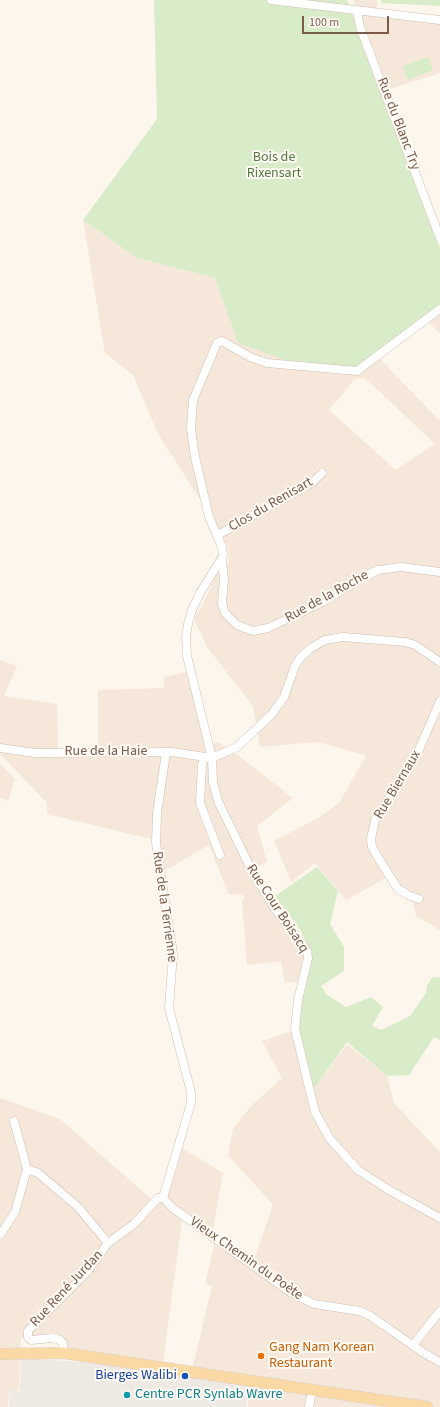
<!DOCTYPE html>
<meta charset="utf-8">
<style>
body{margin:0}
#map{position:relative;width:440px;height:1407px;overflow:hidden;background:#fdf6ec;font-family:"Source Sans 3",sans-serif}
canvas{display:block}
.scale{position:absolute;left:302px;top:16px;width:87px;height:18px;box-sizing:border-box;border:2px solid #7a5c4d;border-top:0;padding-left:5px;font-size:12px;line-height:14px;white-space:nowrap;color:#7a5c4d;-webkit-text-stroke:3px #fffaf3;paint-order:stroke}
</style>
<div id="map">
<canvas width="440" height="1407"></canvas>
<div class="scale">100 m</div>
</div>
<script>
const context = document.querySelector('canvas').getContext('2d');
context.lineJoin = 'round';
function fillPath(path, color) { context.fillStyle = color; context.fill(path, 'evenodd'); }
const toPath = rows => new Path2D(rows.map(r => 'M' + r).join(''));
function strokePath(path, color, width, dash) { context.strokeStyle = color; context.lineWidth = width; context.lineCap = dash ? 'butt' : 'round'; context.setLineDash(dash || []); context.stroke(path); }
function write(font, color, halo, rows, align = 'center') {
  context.font = font + ' "Source Sans 3",sans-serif'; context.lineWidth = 4; context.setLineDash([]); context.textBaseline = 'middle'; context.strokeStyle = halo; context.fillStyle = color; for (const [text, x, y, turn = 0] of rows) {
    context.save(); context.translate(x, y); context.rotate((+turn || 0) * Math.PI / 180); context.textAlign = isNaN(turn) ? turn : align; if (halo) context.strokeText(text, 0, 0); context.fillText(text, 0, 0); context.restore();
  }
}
fillPath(toPath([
 [353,0,377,0,377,15,440,23,440,73,387,90],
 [83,220,137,258,215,278,238,343,377,356,440,421,440,930,416,916,413,901,386,878,346,900,315,863,291,882,274,841,318,818,339,803,366,756,319,742,260,747,253,706,207,647,194,619,204,602,215,577,229,563,228,547,214,521,158,434,133,375,105,353],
 [365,378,435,444,396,470,329,410,355,379],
 [440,312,440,334,429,322],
 [0,660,17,666,4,696,57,704,58,750,98,749,98,690,164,688,164,677,187,672,206,742,219,743,239,756,293,798,257,826,267,862,249,871,303,950,306,958,300,982,285,982,281,961,247,965,242,902,245,898,242,894,229,895,209,845,158,875,151,839,47,814,47,803,0,754],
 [0,764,15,779,8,801,0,798],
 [292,1031,308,1097,347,1044,387,1076,394,1103,440,1152,440,1407,248,1407,251,1375,193,1366,212,1286,205,1284,215,1242,251,1268,273,1205,228,1155,233,1129,251,1106,282,1078,262,1041],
 [0,1098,60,1119,157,1204,182,1148,223,1173,212,1235,182,1220,163,1363,67,1349,66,1340,53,1332,35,1337,21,1338,19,1390,9,1390,8,1407,0,1407]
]), '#f5e8da');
fillPath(toPath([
 [21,1358,101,1363,250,1385,246,1407,9,1407,9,1390,20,1391]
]), '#efe9e4');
fillPath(toPath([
 [154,0,347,0,440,248,440,307,353,372,285,360,238,343,215,278,137,258,83,220,157,119],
 [381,0,440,0,440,6,381,3],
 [428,57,433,70,408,80,403,66],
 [317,867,338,891,330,924,344,947,344,971,321,986,327,995,346,1007,371,997,383,1007,372,1026,381,1030,410,1016,426,993,427,985,433,977,440,978,440,1040,434,1037,409,1075,387,1076,347,1042,314,1089,296,1032,309,949,300,930,275,896]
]), '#d8ecc9');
const minor = toPath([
 [271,0,440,20],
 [357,11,360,27,440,238],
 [440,309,357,371,267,363,250,357,222,341,217,343,193,400,191,429,195,457,209,517,222,547,223,556,200,593,192,610,188,624,186,637,187,656,212,758,213,782,218,801,253,873,275,909,307,951,308,958,298,1000,295,1029,315,1112,330,1139,358,1170,389,1190,440,1218],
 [218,535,313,482,322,473],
 [222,561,224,579,222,604,225,613,237,625,253,631,268,628,323,602,365,576,378,570,401,567,440,572],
 [0,748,35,753,172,752,212,758,237,747,272,714,284,697,295,666,301,657,311,648,325,640,343,637,405,642,415,645,440,662],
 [204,758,202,766,200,803,220,855],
 [419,899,408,895,398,889,377,856,372,847,371,839,375,820,418,752,440,701],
 [14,1121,27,1169,38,1173,78,1207,108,1243],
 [163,1198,191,1103,191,1092,169,1008,173,954,156,843,157,813,166,753],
 [163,1198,174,1209,290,1292,314,1304,360,1311,369,1315,424,1353,440,1362],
 [0,1235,15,1212,27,1169],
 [413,1345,440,1311],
 [64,1353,63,1343,60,1340,52,1338,31,1340,28,1337,28,1331,87,1272,108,1243,134,1224,158,1198,163,1198],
 [309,1407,312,1390]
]);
const major = toPath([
 [0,1354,64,1353,427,1407]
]);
strokePath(minor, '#d1beb0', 9);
strokePath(major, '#dad1cd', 12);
strokePath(minor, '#fff', 8);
strokePath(major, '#fbd9a5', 11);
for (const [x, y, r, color] of [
 [261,1356,4,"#e8710a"],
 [185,1376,4,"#1a4fb4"],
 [127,1395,4,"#0f9aa8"]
]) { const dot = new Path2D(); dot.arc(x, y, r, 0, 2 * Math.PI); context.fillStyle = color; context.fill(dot); strokePath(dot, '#fffaf3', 1.5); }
write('14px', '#7a5c4d', '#fffaf3', [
 ["Rue du Blanc Try",398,124,69],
 ["Clos du Renisart",271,505,-30],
 ["Rue de la Roche",327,597,-29],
 ["Rue de la Haie",106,752],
 ["Rue Biernaux",398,785,-59],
 ["Rue de la Terrienne",164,907,82],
 ["Rue Cour Boisacq",277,909,57],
 ["Vieux Chemin du Poète",246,1259,35],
 ["Rue René Jurdan",67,1289,-47]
]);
write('14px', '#537a41', '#fffaf3', [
 ["Bois de",274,158],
 ["Rixensart",274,174]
]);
write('14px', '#c56008', '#fffaf3', [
 ["Gang Nam Korean",269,1348],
 ["Restaurant",269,1364]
], 'left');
write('14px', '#164399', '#fffaf3', [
 ["Bierges Walibi",177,1376]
], 'right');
write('14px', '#0d838f', '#fffaf3', [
 ["Centre PCR Synlab Wavre",135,1395]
], 'left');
</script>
